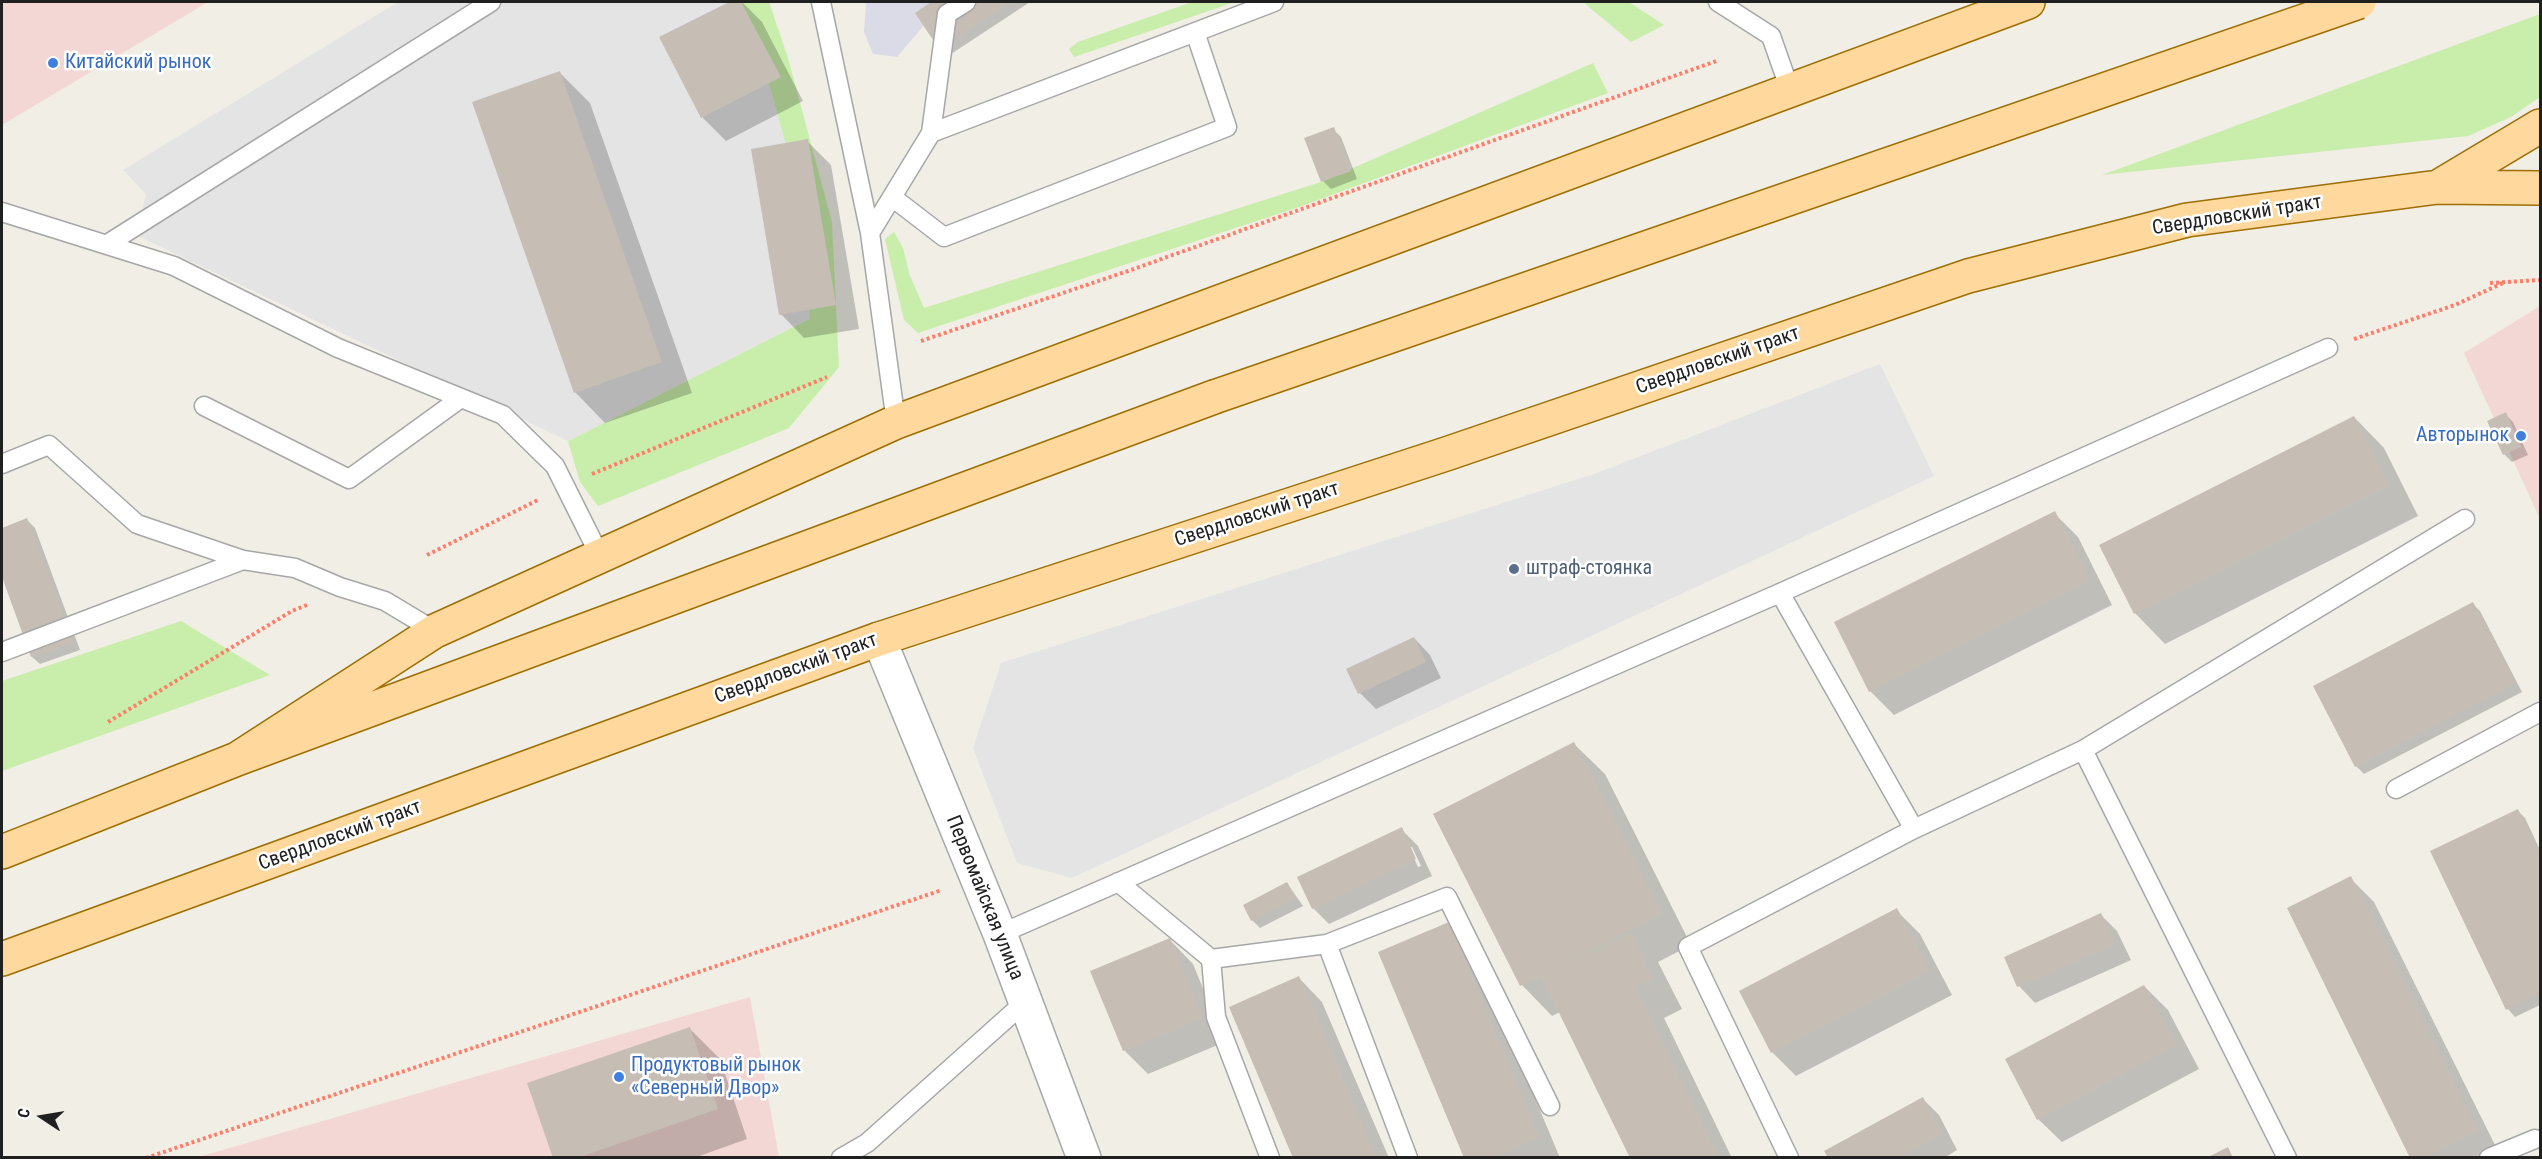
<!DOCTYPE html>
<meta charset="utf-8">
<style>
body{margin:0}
#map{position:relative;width:2542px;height:1159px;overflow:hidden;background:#f1eee6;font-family:"Roboto Condensed",sans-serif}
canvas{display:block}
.frame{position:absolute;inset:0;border:3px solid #202020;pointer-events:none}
.north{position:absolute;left:12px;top:1087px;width:60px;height:60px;-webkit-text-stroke:4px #fff;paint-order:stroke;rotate:282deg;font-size:16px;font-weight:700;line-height:24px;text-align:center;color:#202020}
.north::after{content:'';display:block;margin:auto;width:21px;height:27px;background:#202020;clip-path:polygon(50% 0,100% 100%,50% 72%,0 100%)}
</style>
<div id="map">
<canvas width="2542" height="1159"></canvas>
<div class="frame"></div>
<div class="north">С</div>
</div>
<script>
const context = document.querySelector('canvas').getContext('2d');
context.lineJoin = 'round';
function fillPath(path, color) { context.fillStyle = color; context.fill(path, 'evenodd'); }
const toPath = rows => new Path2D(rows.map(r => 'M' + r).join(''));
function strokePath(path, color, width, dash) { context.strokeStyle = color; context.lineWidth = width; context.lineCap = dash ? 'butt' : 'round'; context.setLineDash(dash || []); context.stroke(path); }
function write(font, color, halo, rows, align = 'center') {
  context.font = font + ' "Roboto Condensed",sans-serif'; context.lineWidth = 5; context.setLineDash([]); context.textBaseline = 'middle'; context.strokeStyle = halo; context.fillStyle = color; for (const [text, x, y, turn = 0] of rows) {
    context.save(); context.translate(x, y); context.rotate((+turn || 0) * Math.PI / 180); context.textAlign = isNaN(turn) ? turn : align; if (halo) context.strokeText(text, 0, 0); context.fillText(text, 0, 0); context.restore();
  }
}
fillPath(toPath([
 [2,2,208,2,2,125],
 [2540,306,2540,519,2464,353],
 [750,997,779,1157,195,1158]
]), '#f2d7d5');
fillPath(toPath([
 [738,2,769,2,788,58,832,222,839,367,789,428,598,506,580,482,568,441,809,319,810,234,771,91],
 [1192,2,1235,2,1074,57,1069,49,1078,42],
 [1583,2,1629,2,1664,25,1631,42],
 [2540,14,2540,97,2511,117,2468,136,2102,175],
 [1593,63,1608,93,1299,207,918,333,904,320,885,239,894,232,903,248,910,276,924,308,1321,182],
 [181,621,270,675,2,771,2,681]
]), '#c9edab');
fillPath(toPath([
 [398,2,738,2,771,91,810,234,809,319,568,441,136,235,146,194,123,170],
 [1880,364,1934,476,1072,878,1017,863,973,748,1001,663,1594,474]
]), '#e4e4e4');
fillPath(toPath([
 [866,2,934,2,938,9,897,57,873,54,864,32]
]), '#dbdbe7');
fillPath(toPath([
 [732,2,742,2,762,22,803,101,726,141,703,118,661,38],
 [934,2,1030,2,948,56,917,13],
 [560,73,590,103,692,393,605,423,575,392],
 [1333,129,1341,137,1357,179,1331,189,1323,181],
 [807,141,831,165,859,329,804,338,781,314],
 [2505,414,2513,422,2528,455,2512,462,2504,454],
 [2354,417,2384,448,2418,516,2165,644,2135,613],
 [2054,513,2078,537,2112,605,1894,715,1870,691],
 [27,520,35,528,80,650,40,664,32,657,2,573,2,529],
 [2473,604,2480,611,2522,692,2364,774,2356,766],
 [1414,638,1430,655,1441,678,1376,709,1360,693],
 [1574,744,1605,774,1691,945,1658,962,1682,1009,1664,1018,1732,1158,1631,1158,1560,1012,1552,1016,1522,985,1435,815],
 [2517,810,2525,818,2540,850,2540,1005,2515,1017,2508,1009],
 [1401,829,1418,846,1432,876,1329,924,1313,908],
 [1409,847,1412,847,1421,866,1418,867],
 [2350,878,2374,902,2500,1155,2411,1158],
 [1287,883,1303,906,1260,928,1252,920],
 [1896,910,1920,934,1952,995,1796,1076,1772,1052,1741,991],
 [2101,915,2117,931,2131,960,2035,1003,2019,986],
 [1449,924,1472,948,1560,1158,1465,1158],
 [1170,940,1193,964,1225,1042,1148,1074,1124,1050],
 [1299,978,1322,1002,1389,1158,1294,1158],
 [2144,986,2168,1010,2199,1069,2062,1142,2038,1119],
 [689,1028,720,1059,747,1139,694,1158,555,1158],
 [1923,1099,1939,1115,1957,1150,1944,1158,1829,1158]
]), '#0003');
fillPath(toPath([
 [729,2,741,2,781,77,701,118,659,37],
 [931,2,1010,2,939,49,915,13],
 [560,71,662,362,574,393,472,102],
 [1334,127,1351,171,1321,182,1304,138],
 [808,139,836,305,779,315,751,149],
 [2506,412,2521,447,2503,455,2487,421],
 [2354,416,2389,485,2134,614,2099,545],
 [2055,511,2089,580,1869,692,1834,622],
 [27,518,73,642,31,657,2,577,2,528],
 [2473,602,2515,683,2355,767,2313,686],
 [1414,637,1426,662,1358,694,1346,669],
 [1574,742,1661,914,1548,972,1631,933,1652,979,1635,987,1718,1158,1630,1158,1541,976,1520,986,1433,814],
 [2518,809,2540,856,2540,993,2506,1010,2430,851],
 [1402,827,1416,859,1312,909,1297,877],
 [2351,876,2477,1131,2424,1158,2410,1158,2287,908],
 [1287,882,1296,898,1251,921,1243,905],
 [1897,908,1929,971,1771,1053,1739,991],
 [2101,913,2115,944,2017,987,2004,957],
 [1449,922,1539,1138,1492,1158,1464,1158,1378,952],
 [1170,938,1202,1018,1123,1051,1090,971],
 [1299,976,1376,1158,1293,1158,1229,1007],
 [2144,985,2176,1045,2037,1120,2005,1059],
 [690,1027,718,1109,577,1158,553,1158,527,1083],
 [1923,1097,1942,1134,1898,1158,1828,1158,1824,1151],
 [2228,1147,2233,1158,2206,1158]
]), '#c6beb5');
const service = toPath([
 [821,2,870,233],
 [1718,2,1771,36,1790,90],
 [931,133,1274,2],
 [892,197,944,237,1227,127,1195,32],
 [2,212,174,266,338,348,503,415,555,466,600,556],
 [109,243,491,2],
 [204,406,349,479,461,398],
 [896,422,870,233,931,133,947,14,966,2],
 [2,464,49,445,137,524,243,560,295,568,340,587,385,601,435,631],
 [1780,593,1914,829,2083,750,2287,1158],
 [2,652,243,560],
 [2083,750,2465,519],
 [2396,789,2540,712],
 [1118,882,1211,959,1327,944,1447,897,1550,1106],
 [1000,934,1780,593,2328,348],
 [1327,944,1408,1158],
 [1211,959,1216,1017,1270,1158],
 [841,1158,867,1143,1025,1002],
 [1789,1158,1688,947,1914,829],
 [2489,1158,2535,1139]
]);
const tertiary = toPath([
 [879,639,1000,934,1084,1158]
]);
const primary = toPath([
 [2438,187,2540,126],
 [237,759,435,631,896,422,2028,2],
 [2,852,237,759,1214,397],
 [2,959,879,639,1446,454,1968,276,2187,220,2438,187,2540,188]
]);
strokePath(service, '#a7a7a7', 21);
strokePath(tertiary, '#a7a7a7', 36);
strokePath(primary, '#9d6e00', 36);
strokePath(toPath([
 [2490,283,2540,280],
 [2354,339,2455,305,2505,282],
 [921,341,1128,271,1719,60],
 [592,474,827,377],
 [427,555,538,500],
 [108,722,292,611,307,605],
 [146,1158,942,890]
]), '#ff7e6a', 4, [3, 3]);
strokePath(service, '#fff', 18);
strokePath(tertiary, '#fff', 33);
strokePath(primary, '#ffd89e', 33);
const primaryBridge = toPath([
 [1214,397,2359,2]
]);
strokePath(primaryBridge, '#9d6e00', 36, []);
strokePath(primaryBridge, '#ffd89e', 33);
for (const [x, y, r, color] of [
 [53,63,6,"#3f7fe0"],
 [2521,436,6,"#3f7fe0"],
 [1514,569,6,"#5c6f8a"],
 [619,1077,6,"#3f7fe0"]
]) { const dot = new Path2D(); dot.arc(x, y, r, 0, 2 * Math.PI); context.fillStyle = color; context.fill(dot); strokePath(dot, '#fff', 2); }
write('20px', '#366cbe', '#fff', [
 ["Китайский рынок",65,63],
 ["Авторынок",2509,436,"right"],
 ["Продуктовый рынок",631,1066],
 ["«Северный Двор»",631,1089]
], 'left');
write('20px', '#202020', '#fff', [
 ["Свердловский тракт",2237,216,-9],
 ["Свердловский тракт",1718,361,-19],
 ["Свердловский тракт",1257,515,-18],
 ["Свердловский тракт",796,669,-20],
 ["Свердловский тракт",340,836,-20],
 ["Первомайская улица",984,898,68]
]);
write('20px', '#4e5e75', '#fff', [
 ["штраф-стоянка",1526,569]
], 'left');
</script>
